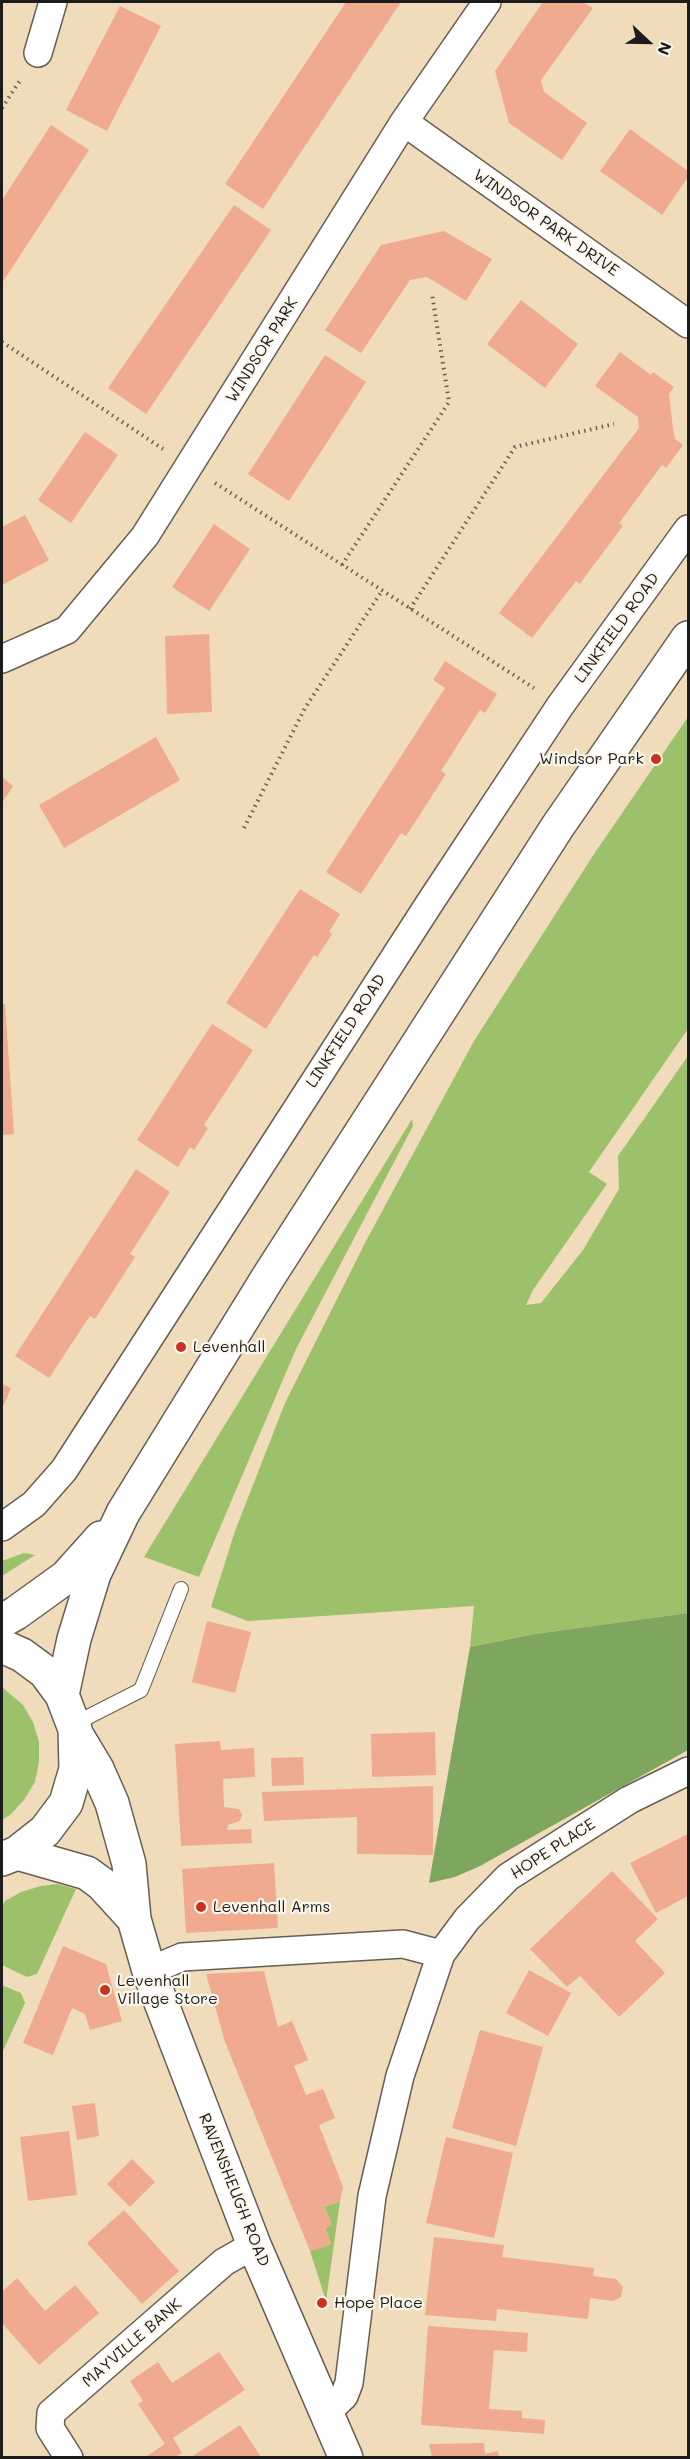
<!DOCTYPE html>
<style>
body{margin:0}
#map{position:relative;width:690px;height:2459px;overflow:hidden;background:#f0dcba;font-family:Mali,sans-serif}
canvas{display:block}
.frame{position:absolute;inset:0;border:3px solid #1c1c1c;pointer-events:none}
.north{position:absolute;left:618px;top:12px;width:60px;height:60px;-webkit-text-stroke:4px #fbf7ec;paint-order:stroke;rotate:112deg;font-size:16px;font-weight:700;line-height:24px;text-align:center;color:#1c1c1c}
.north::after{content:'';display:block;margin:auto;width:21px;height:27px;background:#1c1c1c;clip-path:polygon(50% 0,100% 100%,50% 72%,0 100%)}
</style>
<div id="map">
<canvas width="690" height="2459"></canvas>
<div class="frame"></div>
<div class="north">N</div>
</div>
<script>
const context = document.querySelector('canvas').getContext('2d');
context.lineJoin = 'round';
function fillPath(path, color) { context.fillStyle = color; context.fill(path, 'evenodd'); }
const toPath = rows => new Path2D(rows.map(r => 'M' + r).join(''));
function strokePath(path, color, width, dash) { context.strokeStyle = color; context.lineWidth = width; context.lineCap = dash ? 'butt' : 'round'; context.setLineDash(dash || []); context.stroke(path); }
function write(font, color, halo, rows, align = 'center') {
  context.font = font + ' Mali,sans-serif'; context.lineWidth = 4.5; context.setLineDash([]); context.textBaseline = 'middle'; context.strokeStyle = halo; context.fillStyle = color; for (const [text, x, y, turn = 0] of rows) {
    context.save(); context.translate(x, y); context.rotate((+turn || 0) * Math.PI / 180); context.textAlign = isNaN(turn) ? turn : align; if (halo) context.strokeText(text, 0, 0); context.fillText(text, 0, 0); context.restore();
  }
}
fillPath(toPath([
 [688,717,688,1029,589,1172,607,1184,533,1290,526,1305,541,1303,583,1250,619,1189,618,1156,688,1056,688,1613,535,1634,470,1647,474,1606,248,1621,211,1607,235,1531,285,1403,366,1241,474,1041,594,854],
 [412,1119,413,1126,296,1349,199,1577,144,1557],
 [24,1553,35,1555,2,1576,2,1561],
 [2,1687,23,1705,33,1722,39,1742,39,1762,35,1782,24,1800,10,1815,2,1820],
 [57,1884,76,1889,37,1974,27,1977,2,1965,2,1906,5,1901,21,1892,41,1886],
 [2,1985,21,1993,25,2003,2,2053],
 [340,2201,326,2301,310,2251,331,2244,325,2228,332,2225,324,2207]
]), '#9dc06a');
fillPath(toPath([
 [688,1613,688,1750,480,1866,455,1877,429,1883,470,1647,535,1634]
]), '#7ea65e');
fillPath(toPath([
 [346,2,401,2,263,209,225,184],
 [543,2,582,2,593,8,541,80,544,92,587,123,562,160,509,123,495,71],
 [120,6,161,26,107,131,66,110],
 [51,125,89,150,2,283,2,200],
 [630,129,688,171,688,177,662,215,600,171],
 [234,205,271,230,146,414,108,388],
 [444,231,492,259,466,301,427,277,410,280,361,353,325,330,381,245],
 [521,300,578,344,545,388,487,344],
 [620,352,651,375,653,372,674,387,669,394,673,429,675,439,683,445,666,468,662,465,619,523,623,526,587,574,580,584,576,581,532,638,499,613,639,428,638,417,595,386],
 [325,355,366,382,289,501,248,474],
 [85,432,118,455,71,523,38,500],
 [25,515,49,560,2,585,2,527],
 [214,524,250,549,209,611,172,587],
 [209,634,212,712,167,714,165,636],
 [445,661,497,694,485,713,480,710,441,771,446,774,406,836,401,833,361,894,326,872,445,688,433,680],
 [156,737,180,780,64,848,39,805],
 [2,777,13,786,2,803],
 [300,889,340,914,329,932,332,934,317,957,314,955,266,1029,226,1003],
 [2,1004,5,1004,14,1134,2,1135],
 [212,1024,253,1050,204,1125,208,1128,194,1150,190,1147,178,1167,137,1140],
 [136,1169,170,1192,130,1254,135,1257,95,1319,90,1316,49,1378,15,1356],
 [2,1384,11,1388,2,1409],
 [207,1621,251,1632,235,1693,192,1682],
 [435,1732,436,1775,372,1777,371,1734],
 [220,1741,221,1750,254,1748,255,1777,223,1779,224,1807,239,1809,242,1815,240,1821,228,1825,227,1830,251,1829,252,1843,181,1846,175,1744],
 [303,1757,304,1785,272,1786,271,1758],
 [433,1786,433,1855,357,1854,357,1817,264,1821,262,1792],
 [688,1834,688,1896,656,1913,630,1863],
 [274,1863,278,1928,186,1933,182,1869],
 [612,1871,658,1919,635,1941,665,1973,619,2017,580,1976,567,1987,530,1949],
 [63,1946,106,1964,122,2021,90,2030,85,2014,72,2008,53,2055,23,2043],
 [529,1970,571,1993,548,2036,506,2013],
 [264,1971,278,2027,292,2021,308,2060,294,2066,306,2095,323,2089,335,2118,319,2125,343,2187,340,2201,324,2207,332,2225,325,2228,331,2244,310,2251,225,2042,206,1974],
 [480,2030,543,2047,516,2146,452,2128],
 [95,2103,99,2136,77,2140,72,2106],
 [69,2131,77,2195,28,2201,20,2137],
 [446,2137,513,2153,494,2238,426,2223],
 [132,2159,155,2182,130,2207,107,2184],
 [124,2210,179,2271,142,2304,87,2243],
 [434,2237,504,2245,502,2257,594,2268,593,2276,616,2279,623,2287,621,2297,613,2301,590,2298,588,2319,497,2309,496,2321,425,2315],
 [17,2278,45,2311,75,2285,99,2313,39,2365,2,2323,2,2292],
 [428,2326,528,2333,527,2352,494,2350,489,2409,522,2411,522,2418,545,2420,544,2434,421,2425],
 [219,2352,245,2390,173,2438,182,2453,175,2457,148,2457,147,2456,165,2444,138,2404,143,2401,130,2381,158,2362,172,2383],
 [240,2425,261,2457,191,2457],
 [484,2443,485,2454,498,2451,499,2457,432,2457,429,2444]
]), '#efaa90');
const lane = toPath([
 [74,1724,141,1690,181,1589]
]);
const street = toPath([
 [38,53,53,2],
 [404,122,688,324],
 [2,659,67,630,145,536,404,122,487,2],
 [2,1527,34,1504,64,1470,431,901,560,706,688,529],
 [149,1971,182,1957,403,1944,441,1954],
 [327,2412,344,2396,349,2383,372,2196,400,2076,441,1954,467,1919,508,1877,629,1800,688,1771],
 [69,2458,50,2428,51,2413,224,2262,254,2245]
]);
const secondary = toPath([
 [76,1734,97,1769,112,1803,129,1864,134,1919,149,1971,254,2245,346,2458],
 [17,1853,87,1873,102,1884,134,1919]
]);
const primary = toPath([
 [2,1621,16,1613,66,1577,101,1538],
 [2,1646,22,1655,45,1672,62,1695,75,1729,76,1769,66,1803,45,1831,17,1853,2,1859],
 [62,1695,74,1639,94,1574,123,1513,269,1276,558,826,688,638]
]);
strokePath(lane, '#665f53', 16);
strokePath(street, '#665f53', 30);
strokePath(secondary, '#665f53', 36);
strokePath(primary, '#665f53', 36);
strokePath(toPath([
 [2,108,21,79],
 [2,342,163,449],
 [215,483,534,688],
 [342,565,449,402,432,294],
 [410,609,515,447,614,424],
 [244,828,305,708,382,591]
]), '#665f53', 4, [1.5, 4.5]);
strokePath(lane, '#fff', 14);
strokePath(street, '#fff', 27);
strokePath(secondary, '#fff', 33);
strokePath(primary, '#fff', 33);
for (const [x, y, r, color] of [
 [656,759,6,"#c8321e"],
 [181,1347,6,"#c8321e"],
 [201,1907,6,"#c8321e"],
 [105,1990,6,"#c8321e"],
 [322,2303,6,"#c8321e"]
]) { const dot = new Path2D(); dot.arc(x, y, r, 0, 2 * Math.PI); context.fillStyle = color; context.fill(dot); strokePath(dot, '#fbf7ec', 2); }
write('16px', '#1c1c1c', '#fbf7ec', [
 ["WINDSOR PARK DRIVE",546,223,35],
 ["WINDSOR PARK",262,350,-58],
 ["LINKFIELD ROAD",617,628,-54],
 ["LINKFIELD ROAD",346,1031,-57],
 ["HOPE PLACE",553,1849,-33],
 ["RAVENSHEUGH ROAD",234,2190,68],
 ["MAYVILLE BANK",132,2343,-41]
]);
write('16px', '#1c1c1c', '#fbf7ec', [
 ["Windsor Park",644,759,"right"],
 ["Levenhall",193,1347],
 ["Levenhall Arms",213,1907],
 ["Levenhall",117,1981],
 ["Village Store",117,1999],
 ["Hope Place",334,2303]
], 'left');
</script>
